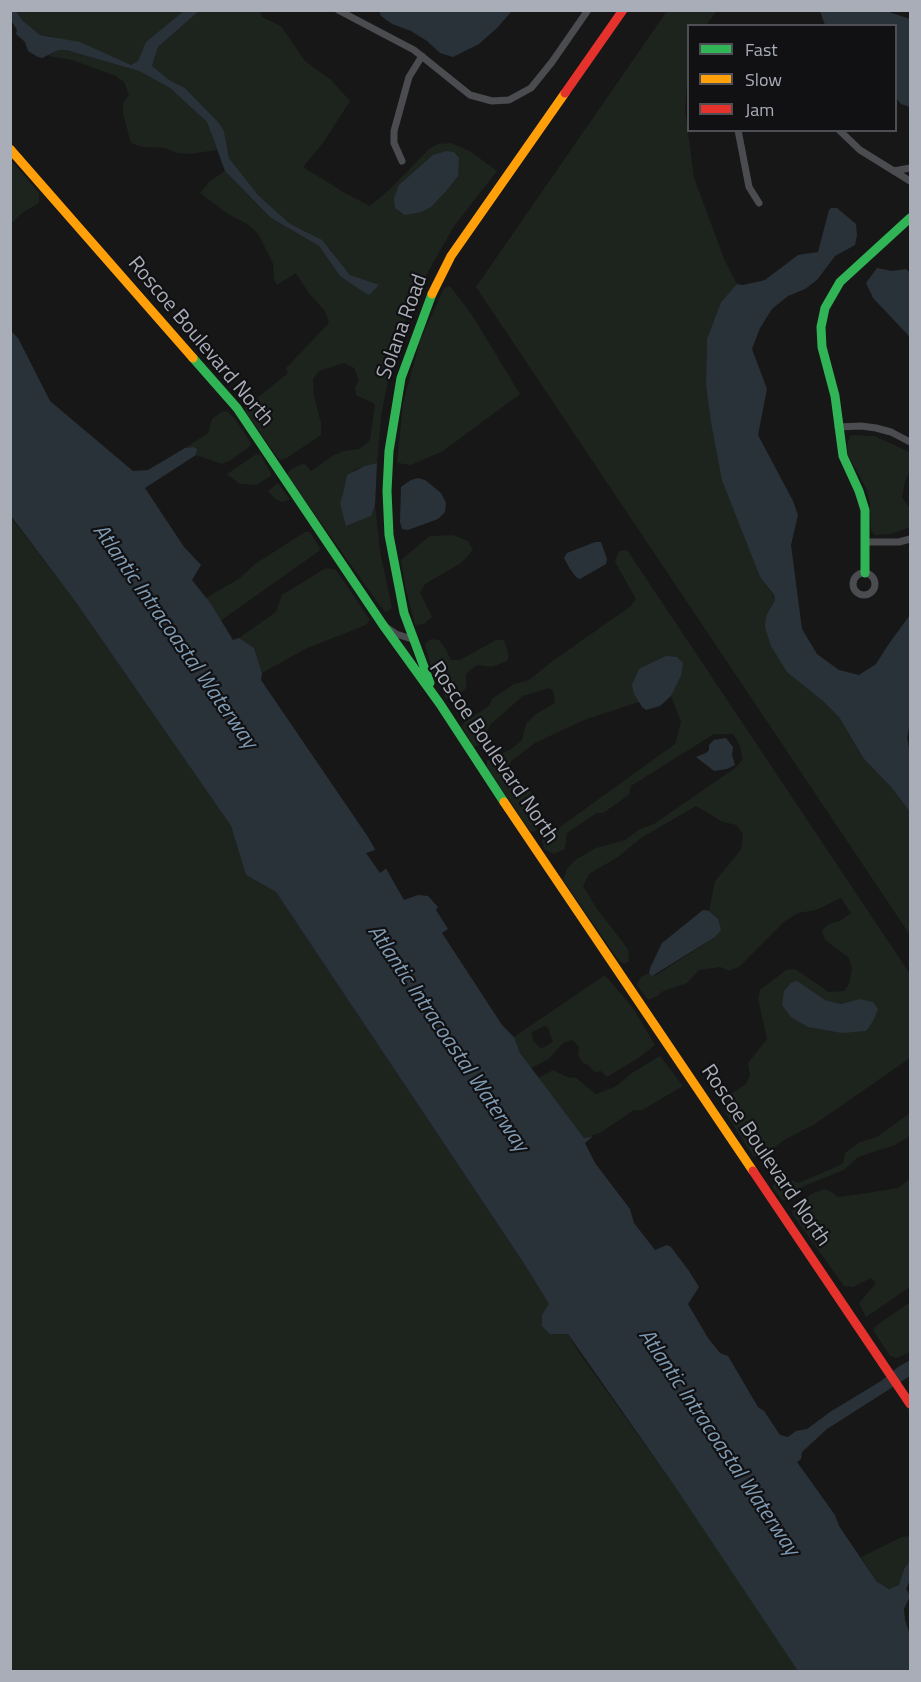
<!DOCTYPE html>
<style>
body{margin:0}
#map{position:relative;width:921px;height:1682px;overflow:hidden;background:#171717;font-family:"Titillium Web",sans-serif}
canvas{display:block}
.frame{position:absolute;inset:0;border:12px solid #a8adb8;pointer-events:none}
.legend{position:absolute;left:687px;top:24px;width:210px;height:108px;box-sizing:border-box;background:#111113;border:2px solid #4d4f55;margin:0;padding:8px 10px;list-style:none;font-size:18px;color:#a8adb8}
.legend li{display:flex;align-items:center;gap:12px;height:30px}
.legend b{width:30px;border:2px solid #4d4f55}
</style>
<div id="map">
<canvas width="921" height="1682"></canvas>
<div class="frame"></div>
<ul class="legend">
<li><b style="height:8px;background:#30b455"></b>Fast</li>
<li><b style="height:8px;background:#ff9f0a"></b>Slow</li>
<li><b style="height:8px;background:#e5322d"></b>Jam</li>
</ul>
</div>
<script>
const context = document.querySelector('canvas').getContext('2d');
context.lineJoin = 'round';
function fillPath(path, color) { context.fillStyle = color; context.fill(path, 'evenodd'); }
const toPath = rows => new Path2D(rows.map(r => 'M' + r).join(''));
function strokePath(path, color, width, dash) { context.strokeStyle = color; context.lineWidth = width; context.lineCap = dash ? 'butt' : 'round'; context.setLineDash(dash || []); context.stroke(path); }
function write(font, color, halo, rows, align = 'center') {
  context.font = font + ' "Titillium Web",sans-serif'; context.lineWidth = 4.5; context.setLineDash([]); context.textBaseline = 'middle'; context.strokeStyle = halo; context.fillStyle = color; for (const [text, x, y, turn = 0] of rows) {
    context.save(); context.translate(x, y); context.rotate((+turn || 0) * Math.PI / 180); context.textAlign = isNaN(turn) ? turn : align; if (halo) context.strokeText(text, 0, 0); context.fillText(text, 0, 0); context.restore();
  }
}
fillPath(toPath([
 [16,11,185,11,147,42,138,61,131,65,96,50,50,36,40,35,22,20],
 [199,11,260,11,262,17,281,26,305,61,331,80,350,101,323,143,303,167,345,193,370,206,389,190,429,149,438,144,451,143,470,151,497,171,454,226,423,281,403,326,387,386,381,416,377,463,354,470,340,503,347,526,370,516,375,505,380,551,392,608,386,612,378,603,287,475,290,470,304,463,311,471,332,456,344,451,359,449,370,440,375,404,356,395,355,387,359,380,354,368,344,363,319,371,313,379,314,396,321,423,321,435,287,458,281,460,277,457,247,414,245,408,288,373,286,368,329,323,325,311,308,292,296,273,277,285,274,280,273,263,258,234,249,225,228,214,200,193,210,181,225,171,271,218,319,246,340,276,369,295,337,261,331,250,306,231,289,223,258,195,229,158,224,131,219,123,185,88,169,80,152,66,158,47],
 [667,11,717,11,706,25,688,26,688,67,685,110,694,178,725,261,737,284,721,302,707,340,706,384,743,532,760,577,773,595,775,600,766,616,823,701,839,717,864,759,891,787,910,812,910,935,476,287],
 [59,50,66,50,139,71,170,88,207,122,217,150,190,154,177,153,165,148,143,147,131,143,123,114,123,103,129,95,124,82,116,76,72,60,48,56],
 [11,160,39,193,39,203,22,213,11,224],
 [450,286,472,315,520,394,443,451,411,465,397,463,403,403,420,341,444,288],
 [227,411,235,419,251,443,250,446,231,460,222,464,196,455,197,449,194,447,185,448,208,433,212,419,221,412],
 [851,435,875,436,909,452,910,470,905,482,902,497,910,509,910,527,891,534,875,535,871,530,870,504,867,490,848,455,847,444],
 [260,454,271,473,271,476,256,485,240,484,227,474,255,455],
 [278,483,289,498,289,500,282,502,275,499,268,491],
 [10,516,75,601,231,826,246,875,276,892,523,1262,549,1304,550,1334,568,1334,580,1354,676,1488,798,1671,11,1671],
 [305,532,310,532,320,548,319,551,223,619,221,622,206,598,240,578,255,564],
 [453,535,468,541,473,550,461,563,425,584,420,593,432,617,424,624,415,625,405,586,401,560,430,536],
 [627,550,910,974,910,1058,815,1124,784,1140,762,1158,753,1156,724,1111,731,1094,746,1084,750,1076,748,1063,767,1039,758,999,760,990,786,970,795,969,829,992,844,991,849,984,852,969,849,958,825,940,822,930,829,924,840,921,851,913,841,898,816,910,798,913,785,921,739,967,729,971,720,967,699,970,687,983,661,992,658,996,648,1000,637,985,641,977,649,973,652,976,658,974,715,937,718,919,709,911,715,881,741,850,743,834,736,825,723,822,696,806,641,838,618,857,589,874,583,886,597,909,628,949,629,961,625,964,619,961,563,880,567,869,575,860,596,848,625,840,640,829,654,824,735,768,743,759,739,744,733,734,714,734,631,786,629,795,603,813,597,813,567,833,565,849,554,854,544,849,542,840,675,744,681,722,671,696,681,676,634,694,639,702,584,720,535,743,510,762,509,769,531,792,530,808,538,827,534,832,530,831,487,767,487,761,511,749,522,740,526,724,536,714,555,703,553,691,549,688,523,696,491,724,480,744,474,747,462,727,464,722,489,706,492,699,514,684,529,680,554,660,631,606,636,599,615,562,619,551],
 [812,993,824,1000,841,1004,859,999,808,1027],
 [326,568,336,570,370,620,366,625,305,649,262,673,254,648,239,638,276,612,282,595],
 [431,639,439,640,445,648,451,660,460,660,496,640,504,640,509,656,507,661,492,667,477,665,466,674,466,688,458,696,446,699,432,670,425,644],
 [605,975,633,1008,655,1045,640,1057,607,1077,601,1071,595,1072,587,1064,584,1064,578,1056,579,1047,573,1040,563,1043,549,1059,531,1068,520,1053,514,1037],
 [544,1026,548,1028,553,1042,541,1049,533,1040,532,1032],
 [660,1056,683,1086,642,1110,634,1110,600,1133,584,1138,538,1078,553,1070,569,1078,575,1077,596,1094,615,1087,632,1073],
 [910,1113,910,1136,895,1145,858,1157,844,1170,804,1186,785,1200,782,1200,772,1187,775,1184,792,1180,798,1183,836,1167,843,1163,845,1153,860,1142,877,1137],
 [910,1179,910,1287,866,1317,859,1303,876,1283,871,1278,853,1287,844,1286,793,1215,792,1210,811,1194,824,1189,830,1191,838,1197,861,1194,898,1188],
 [910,1302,910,1352,897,1358,890,1356,873,1330,876,1326],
 [910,1531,910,1565,909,1562,904,1569,900,1585,894,1589,883,1587,877,1582,861,1557,902,1537,909,1536]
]), '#1d241e');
fillPath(toPath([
 [11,10,16,11,22,20,40,35,80,42,131,65,138,61,146,42,184,11,199,11,158,47,152,66,169,80,185,88,219,123,224,131,229,158,258,195,289,223,322,240,350,275,379,285,369,295,359,289,340,276,319,246,271,218,225,171,207,122,170,88,139,71,66,50,59,50,42,58,38,57,28,51,25,42,16,34,17,30,11,20],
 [379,11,512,11,497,28,479,44,453,57,440,53,427,41,411,31,392,24,381,16],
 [820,11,886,11,910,19,910,107,901,104,896,98,896,26,825,25],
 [446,151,454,152,459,158,458,176,447,190,431,207,421,212,405,215,395,208,394,198,399,185,433,155],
 [831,208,837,208,856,224,857,235,855,245,835,256,817,280,805,289,788,296,772,309,760,328,752,349,767,389,758,435,793,501,798,515,791,545,802,629,817,654,839,670,859,675,876,664,888,645,910,615,910,722,907,738,910,753,910,812,891,787,864,759,839,717,823,701,787,672,771,646,765,627,766,616,775,600,774,595,760,577,722,480,711,422,706,384,707,339,721,302,737,284,743,285,765,280,798,255,818,252,829,210],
 [877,268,892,271,906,269,910,273,910,340,908,335,873,298,866,283],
 [10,330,18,338,50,401,133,471,148,470,185,448,194,447,197,449,196,455,145,488,184,547,201,565,192,580,211,604,233,640,239,638,254,648,262,673,261,680,368,837,404,900,418,895,428,896,438,907,436,910,448,929,442,933,502,1025,514,1037,520,1053,584,1138,593,1136,585,1143,595,1163,630,1209,634,1223,655,1250,667,1245,671,1247,689,1271,699,1287,688,1304,708,1338,720,1353,728,1356,758,1407,764,1411,780,1435,788,1437,796,1431,807,1429,830,1412,881,1381,898,1367,910,1360,910,1376,827,1429,802,1452,801,1459,797,1462,835,1515,839,1526,877,1582,889,1589,899,1585,904,1569,909,1562,910,1580,906,1589,910,1596,904,1609,905,1620,910,1635,910,1671,798,1671,676,1488,568,1334,550,1334,542,1326,542,1315,549,1304,523,1262,276,892,246,875,231,826,75,601,11,516],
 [377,463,375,505,371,516,346,526,340,503,343,494,347,475,365,466],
 [418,478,425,480,441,493,446,503,445,512,438,519,408,530,402,529,400,522,401,487,411,480],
 [595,542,601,542,607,559,606,564,580,579,576,577,570,569,564,558,567,553],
 [666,656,677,657,683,663,681,676,671,696,660,706,646,710,642,707,634,694,632,685,639,669],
 [726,738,733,747,732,755,735,765,727,769,714,771,696,757,706,753,709,750,709,745,714,740],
 [703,910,709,911,718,919,721,930,715,937,652,976,649,973,650,968,662,943],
 [797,981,825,1000,841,1004,859,999,873,1002,878,1009,873,1021,866,1031,842,1033,808,1027,791,1017,782,1005,784,991,791,983]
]), '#2a3239');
fillPath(toPath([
 [378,849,388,867,380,873,366,853]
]), '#171717');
strokePath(toPath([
 [338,10,414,50,470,95,492,101,509,100,531,88,552,62,588,10],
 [738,130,749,187,759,203],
 [839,130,860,150,910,181],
 [402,161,394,143,394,131,409,77,422,56],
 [894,171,910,168],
 [838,427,861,426,876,428,891,432,910,442],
 [866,542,899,542,910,539],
 '853 584a11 11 0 1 1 22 0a11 11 0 1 1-22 0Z',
 [387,628,396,634,412,639]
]), '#4b4c50', 7);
strokePath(toPath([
 [193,358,237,408,383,625,440,704,504,802],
 [865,573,865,510,859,491,843,456,835,396,822,347,821,327,825,308,840,282,910,218],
 [430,683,404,613,389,535,387,491,389,451,401,378,432,294]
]), '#30b455', 9);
strokePath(toPath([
 [10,149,193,358],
 [432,294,451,256,565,93],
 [504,802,753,1171]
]), '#ff9f0a', 9);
strokePath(toPath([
 [565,93,623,10],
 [753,1171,910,1404]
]), '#e5322d', 9);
write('21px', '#a8adb8', '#111113', [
 ["Solana Road",403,327,-70],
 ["Roscoe Boulevard North",200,342,50],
 ["Roscoe Boulevard North",493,753,56],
 ["Roscoe Boulevard North",765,1156,56]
]);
write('italic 22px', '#7f9bb3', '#111113', [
 ["Atlantic Intracoastal Waterway",174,637,55],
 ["Atlantic Intracoastal Waterway",447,1039,56],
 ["Atlantic Intracoastal Waterway",718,1443,56]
]);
</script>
